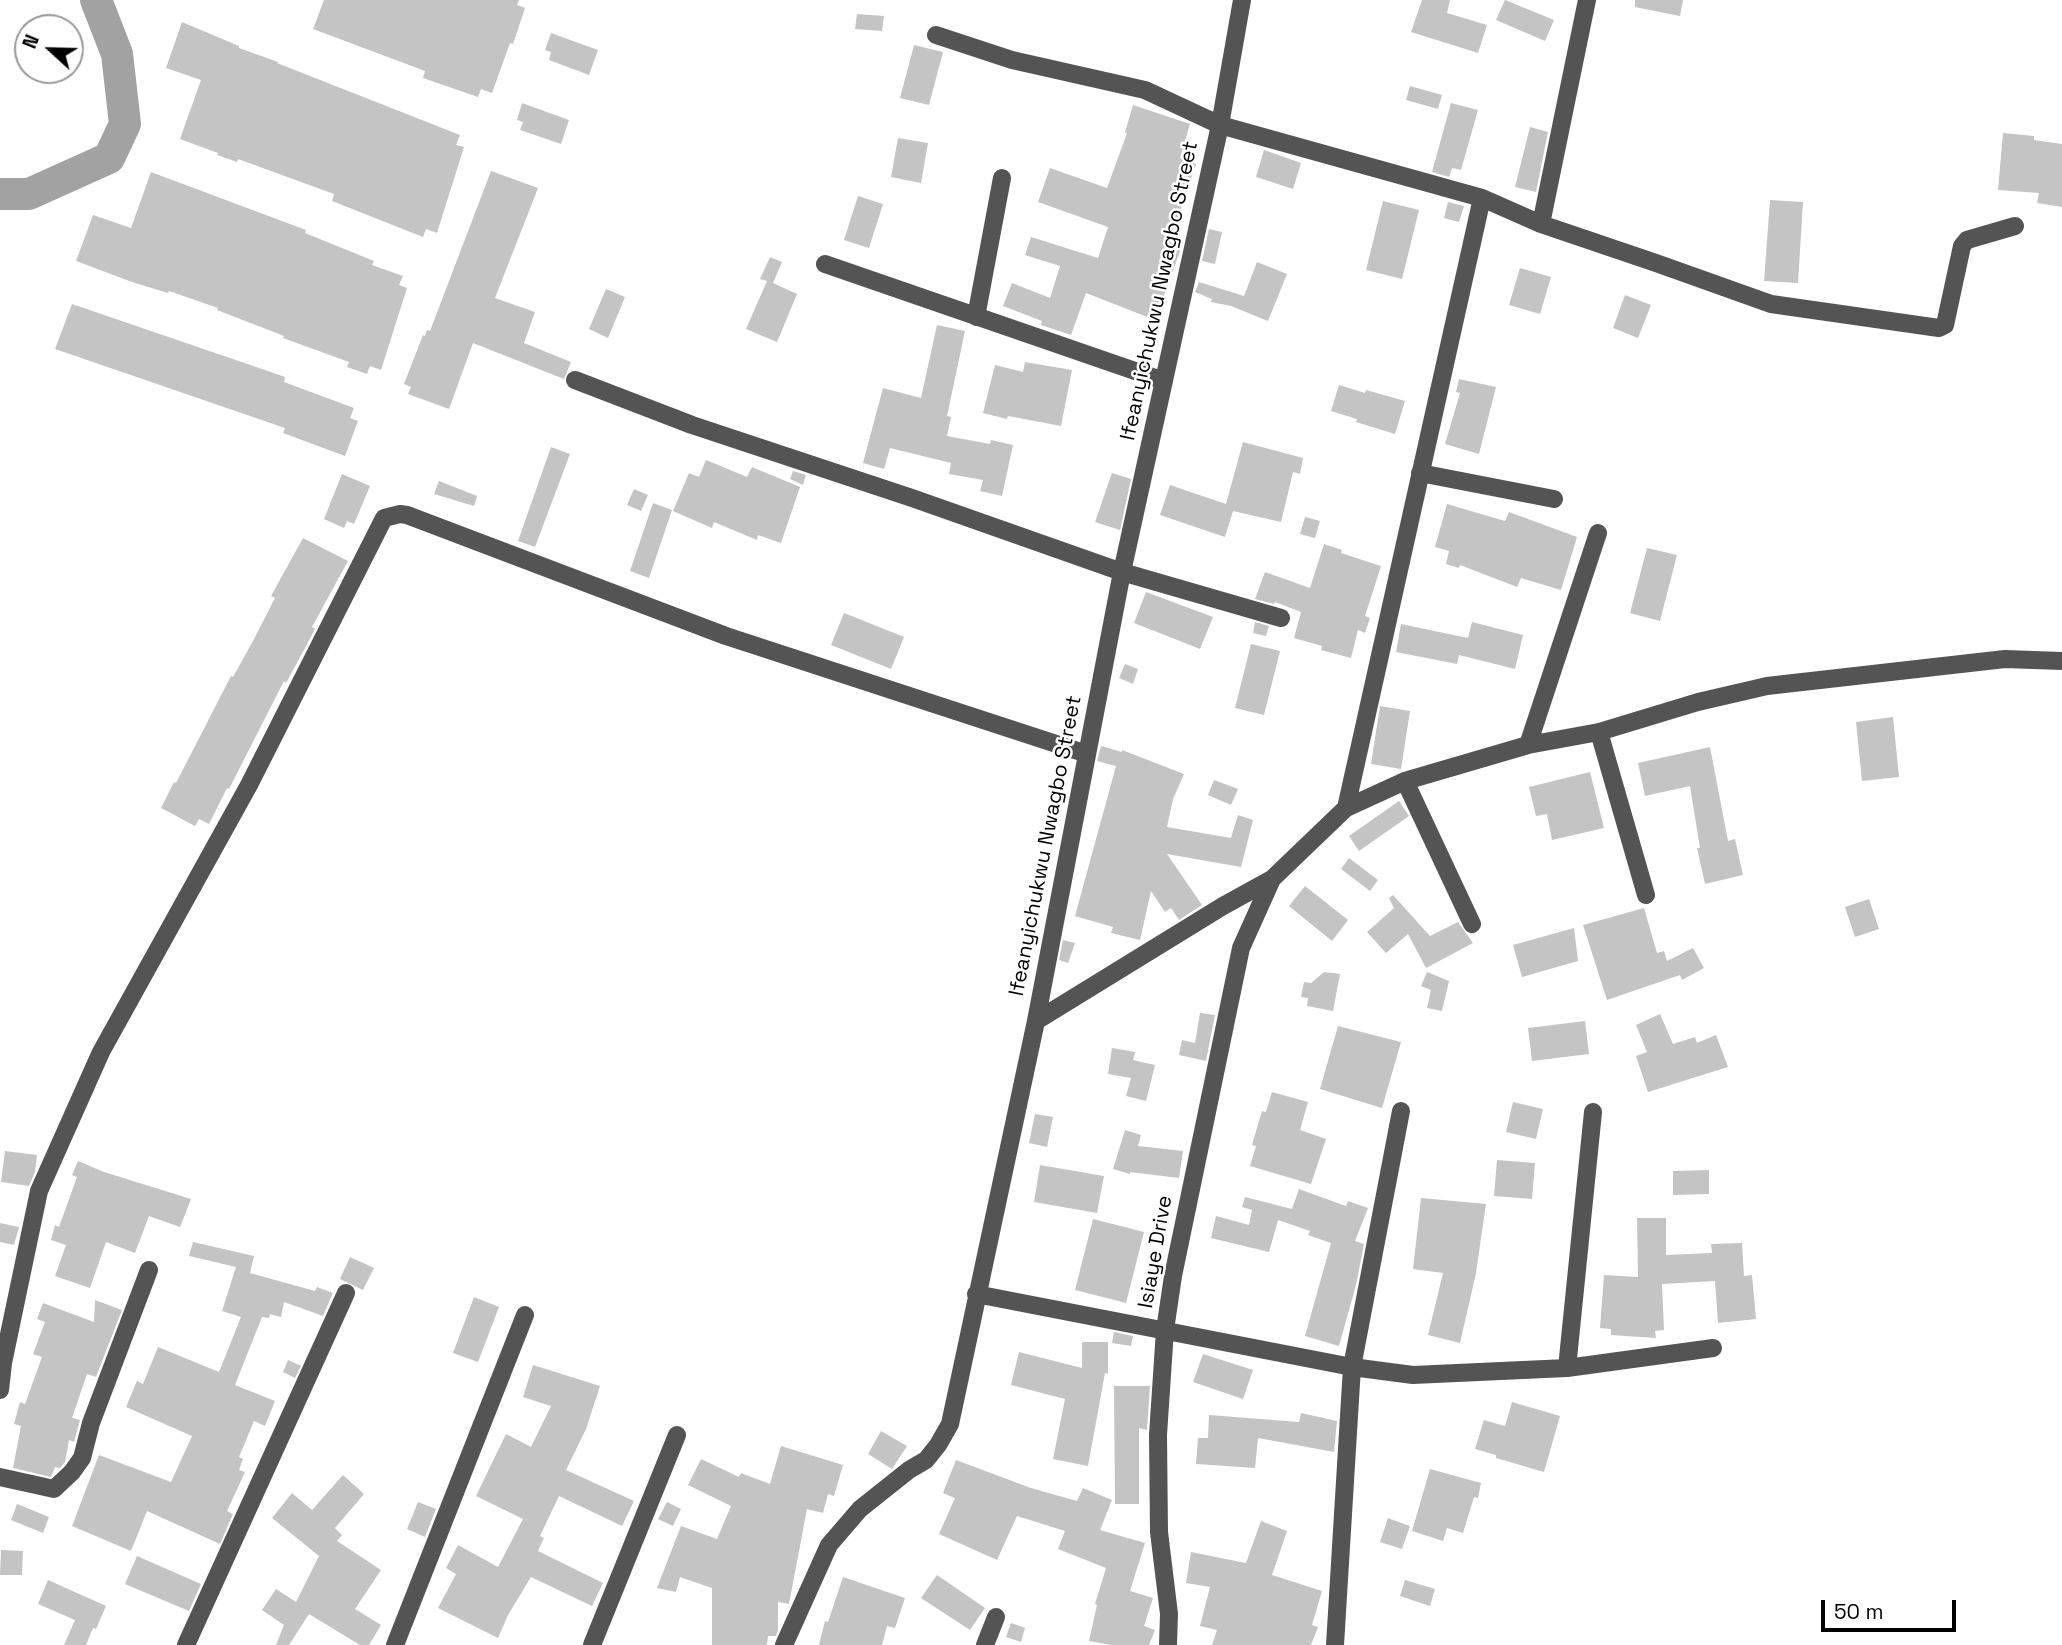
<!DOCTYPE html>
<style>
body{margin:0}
#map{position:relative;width:2062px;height:1645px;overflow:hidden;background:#fff;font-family:"Space Grotesk",sans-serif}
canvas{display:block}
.north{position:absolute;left:14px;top:14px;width:70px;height:70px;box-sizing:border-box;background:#fff;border:2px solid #999;border-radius:50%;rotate:292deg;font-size:19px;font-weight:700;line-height:28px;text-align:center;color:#000}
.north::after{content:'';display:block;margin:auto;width:24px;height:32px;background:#000;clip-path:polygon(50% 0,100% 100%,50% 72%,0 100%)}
.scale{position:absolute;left:1821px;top:1600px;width:135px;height:32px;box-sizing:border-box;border:4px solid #000;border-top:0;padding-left:9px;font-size:21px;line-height:24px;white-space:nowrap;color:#000;-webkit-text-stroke:5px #fff;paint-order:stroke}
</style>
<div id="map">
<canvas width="2062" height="1645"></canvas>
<div class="north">N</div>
<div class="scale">50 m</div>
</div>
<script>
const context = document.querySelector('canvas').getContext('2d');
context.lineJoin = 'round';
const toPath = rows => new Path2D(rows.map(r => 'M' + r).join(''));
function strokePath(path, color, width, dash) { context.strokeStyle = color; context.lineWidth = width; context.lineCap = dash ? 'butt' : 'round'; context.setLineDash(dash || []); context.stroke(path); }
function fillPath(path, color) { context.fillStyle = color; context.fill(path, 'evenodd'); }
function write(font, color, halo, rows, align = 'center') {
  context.font = font + ' "Space Grotesk",sans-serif'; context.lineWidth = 5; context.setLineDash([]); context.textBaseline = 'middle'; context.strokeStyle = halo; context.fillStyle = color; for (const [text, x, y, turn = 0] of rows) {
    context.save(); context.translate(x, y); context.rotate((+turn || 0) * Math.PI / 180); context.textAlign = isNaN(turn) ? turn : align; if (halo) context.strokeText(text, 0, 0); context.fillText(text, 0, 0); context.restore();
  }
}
strokePath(toPath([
 [0,194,29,194,109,158,125,124,117,54,96,0]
]), '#a2a2a2', 32);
fillPath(toPath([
 [324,0,519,0,517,5,525,8,513,44,510,43,492,93,481,89,478,97,423,78,425,71,313,29],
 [1422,0,1450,0,1447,13,1487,25,1478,53,1411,32],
 [1505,0,1554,20,1545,41,1496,20],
 [1635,0,1683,0,1680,16,1635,7],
 [857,14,884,16,882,31,855,29],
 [182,22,239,46,239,48,278,62,277,63,460,135,456,145,464,147,437,233,426,229,423,237,332,201,334,194,238,159,237,162,217,155,218,153,180,139,201,80,166,68],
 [551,33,598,50,589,75,549,60,551,52,545,50],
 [914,45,943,52,929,105,900,98],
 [1410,86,1442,95,1438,109,1406,100],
 [522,103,569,120,561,144,520,130,523,122,517,120],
 [1451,103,1478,110,1461,170,1452,168,1449,177,1432,172],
 [1133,105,1190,124,1180,158,1196,164,1169,242,1182,246,1155,320,1086,293,1071,335,1041,325,1042,321,1003,306,1012,283,1050,298,1060,266,1025,255,1031,237,1098,258,1108,227,1038,202,1050,168,1107,188,1127,133,1125,132],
 [1530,127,1548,132,1536,192,1515,187],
 [2003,133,2034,136,2034,140,2062,144,2062,207,2037,203,2039,193,1998,190],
 [898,138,928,143,921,183,891,177],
 [1264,150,1301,163,1293,189,1256,177],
 [491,171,538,188,495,298,535,312,524,343,571,362,564,379,473,343,449,409,408,394,411,387,404,384,423,335,425,336,427,330,430,331],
 [151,172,306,230,305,233,374,261,372,265,403,276,399,285,407,288,381,370,370,366,367,374,347,367,349,362,283,338,284,336,217,310,218,308,169,291,168,293,132,282,76,261,93,215,131,228],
 [858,196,883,204,869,248,844,240],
 [1770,200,1803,202,1798,283,1764,281],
 [1383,201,1419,210,1402,279,1366,270],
 [1448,202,1464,206,1459,222,1444,218],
 [1209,229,1222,232,1215,264,1202,261],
 [770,257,782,262,773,283,797,294,777,342,746,329,767,281,760,279],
 [1257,262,1287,274,1268,321,1231,306,1211,302,1212,299,1195,292,1199,282,1244,296],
 [1520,268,1551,277,1540,314,1509,305],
 [606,289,625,297,608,338,589,329],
 [1625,295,1651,305,1638,338,1613,328],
 [72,304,265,370,285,377,284,382,354,408,350,418,358,421,345,456,283,433,285,428,55,349],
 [937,325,965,331,947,416,951,417,947,436,990,444,991,440,1013,445,1002,496,980,491,983,480,949,474,951,463,890,448,884,469,863,463,883,388,921,398],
 [1025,362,1072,370,1061,426,1008,416,1007,419,983,413,995,365,1023,372],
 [1459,379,1496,387,1479,454,1445,444,1460,393,1456,392],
 [1339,385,1365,393,1366,390,1405,401,1395,434,1356,422,1357,419,1331,411],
 [1243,442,1303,458,1300,474,1293,472,1281,522,1233,511,1225,537,1160,515,1170,485,1226,504],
 [551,447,570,454,535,547,518,541],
 [706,460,747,477,752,467,800,487,781,543,758,535,757,540,714,522,712,528,673,511,689,473,699,477],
 [793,471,806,475,803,485,790,479],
 [1112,473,1131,479,1120,530,1095,522],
 [342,474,370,486,354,524,347,521,344,528,324,519],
 [439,481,477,496,474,506,434,494],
 [634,489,648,495,641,511,627,505],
 [653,503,672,510,649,578,630,571],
 [1447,504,1505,521,1509,512,1577,537,1561,590,1521,578,1517,587,1460,565,1459,568,1446,564,1449,551,1435,547],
 [1305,517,1320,521,1315,538,1300,534],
 [303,538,348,561,312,627,315,629,305,648,286,683,284,681,229,789,227,788,209,824,199,819,195,826,161,808,174,782,176,783,231,676,233,677,253,641,275,598,271,596],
 [1324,544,1342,550,1341,553,1381,566,1365,616,1370,618,1365,633,1358,630,1351,658,1321,650,1322,646,1294,638,1301,612,1275,602,1274,604,1255,599,1265,572,1310,588],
 [1647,548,1677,555,1660,621,1630,613],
 [1146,592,1213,617,1200,649,1134,623],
 [844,613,904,637,891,669,831,645],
 [1255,622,1269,626,1266,636,1253,633],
 [1472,622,1523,635,1515,669,1459,655,1457,664,1396,652,1401,624,1468,638],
 [1251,644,1280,651,1264,715,1235,708],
 [1125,664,1138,669,1133,684,1119,678],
 [1380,706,1410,711,1401,769,1371,764],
 [1893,717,1899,777,1862,781,1856,722],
 [1101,746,1122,752,1122,750,1184,774,1173,799,1167,827,1231,838,1238,815,1253,820,1241,867,1167,854,1202,905,1179,920,1171,908,1165,912,1151,891,1140,940,1111,933,1113,927,1075,916,1116,766,1097,761],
 [1710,747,1728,841,1735,839,1743,875,1705,884,1697,848,1700,848,1690,786,1645,796,1638,763],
 [1590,772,1604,828,1552,840,1547,814,1536,816,1529,787],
 [1214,780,1238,789,1231,805,1208,795],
 [1399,801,1409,816,1359,851,1349,836],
 [1349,858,1378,880,1370,891,1341,869],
 [1305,886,1348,920,1332,941,1289,906],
 [1393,895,1430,936,1458,922,1473,943,1426,968,1408,934,1386,953,1367,932,1394,908,1389,898],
 [1869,899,1879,929,1855,937,1845,907],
 [1644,908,1657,953,1664,951,1667,961,1693,948,1704,968,1682,980,1680,975,1607,1000,1583,925],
 [1574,928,1578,961,1522,977,1513,945],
 [1063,940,1075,943,1068,963,1059,960],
 [1324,972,1340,974,1333,1011,1307,1006,1308,998,1301,997,1304,982,1311,983],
 [1427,972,1449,981,1442,1011,1427,1008,1431,990,1421,986],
 [1200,1013,1215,1015,1206,1061,1179,1055,1182,1040,1195,1043],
 [1660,1014,1673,1044,1695,1037,1697,1043,1716,1035,1728,1067,1648,1092,1636,1056,1647,1052,1636,1025],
 [1585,1021,1589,1054,1532,1061,1528,1028],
 [1338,1026,1401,1042,1382,1108,1320,1089],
 [1112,1048,1135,1052,1133,1060,1155,1065,1146,1101,1126,1096,1131,1078,1108,1074],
 [1272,1092,1308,1102,1300,1130,1326,1139,1311,1184,1250,1166,1256,1146,1252,1145,1262,1111,1266,1112],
 [1513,1102,1543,1109,1536,1139,1506,1132],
 [1035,1114,1053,1117,1047,1147,1029,1143],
 [1125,1130,1141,1135,1138,1146,1183,1151,1179,1178,1130,1172,1130,1174,1113,1169],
 [5,1151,37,1155,35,1172,29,1186,1,1182],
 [1497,1160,1535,1163,1532,1199,1494,1196],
 [78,1161,104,1172,191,1199,180,1227,149,1216,135,1253,106,1242,90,1288,55,1276,66,1245,51,1240,55,1225,59,1227,77,1177,72,1175],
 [1040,1165,1104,1176,1097,1213,1034,1202],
 [1709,1170,1709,1194,1673,1195,1673,1171],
 [1299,1189,1346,1206,1348,1201,1368,1208,1355,1241,1364,1244,1356,1285,1339,1346,1305,1336,1331,1243,1308,1235,1310,1231,1278,1220,1269,1252,1211,1238,1216,1216,1249,1225,1252,1210,1242,1207,1245,1197,1292,1209],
 [1421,1198,1486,1204,1476,1273,1460,1343,1428,1335,1443,1273,1413,1269],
 [1637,1218,1666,1218,1666,1255,1712,1253,1711,1244,1742,1243,1744,1276,1752,1275,1756,1319,1718,1323,1715,1281,1662,1284,1664,1330,1655,1331,1656,1338,1611,1335,1611,1329,1600,1328,1604,1275,1638,1277],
 [1093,1219,1144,1232,1126,1303,1075,1290],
 [0,1223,19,1227,14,1245,0,1242],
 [193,1242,254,1256,250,1273,315,1291,317,1287,333,1293,323,1316,284,1302,281,1317,270,1314,269,1318,262,1317,235,1385,275,1401,265,1426,254,1421,239,1457,243,1459,239,1470,245,1472,227,1511,233,1514,220,1544,147,1511,131,1551,72,1526,99,1455,171,1482,192,1436,126,1407,137,1381,143,1384,158,1347,219,1372,241,1317,222,1311,236,1267,189,1256],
 [350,1257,374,1268,363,1290,340,1279],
 [474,1297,499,1307,478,1362,453,1353],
 [95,1300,122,1310,96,1377,87,1374,72,1418,80,1420,74,1442,69,1440,65,1462,60,1468,55,1467,51,1477,13,1468,21,1426,14,1424,20,1402,25,1404,42,1357,33,1354,45,1322,37,1319,43,1303,94,1322],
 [1114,1332,1133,1336,1131,1346,1112,1343],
 [1082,1342,1108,1342,1108,1374,1105,1373,1088,1466,1053,1459,1065,1399,1011,1385,1019,1352,1082,1368],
 [1203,1354,1253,1370,1243,1399,1193,1382],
 [288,1360,301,1366,295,1378,283,1372],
 [533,1365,600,1386,586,1429,566,1470,634,1501,622,1526,559,1496,540,1536,544,1538,538,1551,603,1583,592,1606,531,1577,508,1615,498,1638,438,1608,456,1574,446,1568,458,1545,498,1567,523,1519,476,1496,506,1434,531,1447,551,1406,523,1397],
 [1114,1386,1150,1386,1147,1430,1139,1428,1139,1504,1115,1504],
 [1512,1402,1560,1416,1544,1472,1496,1458,1496,1455,1475,1449,1484,1420,1505,1426],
 [1301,1413,1337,1421,1334,1452,1258,1438,1255,1468,1196,1464,1198,1438,1208,1438,1209,1415,1299,1422],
 [881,1431,907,1446,892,1469,868,1454],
 [781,1446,843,1465,834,1496,828,1494,823,1513,807,1509,789,1604,778,1602,778,1630,776,1636,768,1636,767,1645,712,1645,712,1588,680,1577,676,1592,657,1588,681,1526,717,1539,731,1506,688,1485,701,1459,739,1477,741,1473,770,1484],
 [956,1460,1031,1488,1077,1501,1083,1488,1112,1500,1100,1530,1145,1543,1130,1591,1153,1598,1144,1626,1155,1630,1149,1645,1111,1645,1089,1641,1097,1605,1095,1604,1106,1568,1058,1549,1065,1531,1017,1516,997,1560,939,1534,955,1498,943,1493],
 [1430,1469,1481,1483,1478,1498,1474,1497,1463,1533,1447,1528,1443,1541,1412,1531],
 [343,1475,364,1494,335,1528,342,1535,337,1541,381,1570,355,1609,381,1625,369,1645,360,1645,309,1614,289,1645,276,1645,284,1625,262,1610,276,1589,296,1602,319,1556,272,1518,292,1493,312,1510],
 [418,1502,436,1509,425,1537,407,1529],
 [667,1502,681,1509,673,1526,658,1519],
 [17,1504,49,1517,43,1533,11,1520],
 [1388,1518,1410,1526,1402,1549,1380,1542],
 [1261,1521,1287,1531,1272,1575,1322,1591,1312,1625,1318,1627,1311,1645,1212,1645,1217,1630,1200,1626,1210,1587,1186,1583,1191,1552,1246,1563],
 [1,1550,23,1551,22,1575,0,1575],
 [137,1556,201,1584,189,1611,125,1584],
 [937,1575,985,1608,970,1630,921,1598],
 [843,1577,905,1598,895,1628,887,1626,882,1645,819,1645,825,1621,828,1622],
 [48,1580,106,1606,96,1629,93,1628,86,1645,64,1645,75,1620,38,1604],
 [1405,1580,1435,1589,1430,1606,1400,1596],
 [1011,1623,1025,1628,1021,1642,1006,1637]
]), '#c4c4c4');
strokePath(toPath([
 [936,35,1012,60,1145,90,1220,125,1482,198,1541,224,1656,263,1771,304,1939,328,1945,325,1962,246,1967,240,2015,226],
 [1541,224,1587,0],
 [825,264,1164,381],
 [976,317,1002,178],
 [575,380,692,425,912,498,1122,572,1281,618],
 [1420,473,1554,499],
 [1599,732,1646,895],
 [1528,745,1598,533],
 [1405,781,1472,924],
 [1346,808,1482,198],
 [1036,1021,1223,906,1272,879,1346,808,1405,781,1528,745,1599,732,1698,702,1767,686,2005,659,2062,661],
 [976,1294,1352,1367,1413,1375,1567,1368,1713,1348],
 [1567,1368,1593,1112],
 [0,1390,3,1363,39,1191,101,1052,249,785,384,518,400,514,407,515,726,636,1087,754],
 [0,1477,54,1489,72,1472,82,1458,91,1423,149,1270],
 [186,1645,346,1293],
 [395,1645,525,1315],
 [592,1645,677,1435],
 [784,1645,829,1545,860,1509,909,1470,926,1460,938,1445,950,1424,1036,1021,1122,572,1220,125,1242,0],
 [985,1645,996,1617],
 [1168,1645,1169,1614,1159,1532,1158,1435,1165,1330,1173,1276,1241,948,1272,879],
 [1335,1645,1352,1367,1401,1111]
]), '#545454', 18);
write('21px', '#000', '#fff', [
 ["Ifeanyichukwu Nwagbo Street",1160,291,-78],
 ["Ifeanyichukwu Nwagbo Street",1046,846,-79],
 ["Isiaye Drive",1156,1252,-80]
]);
</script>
